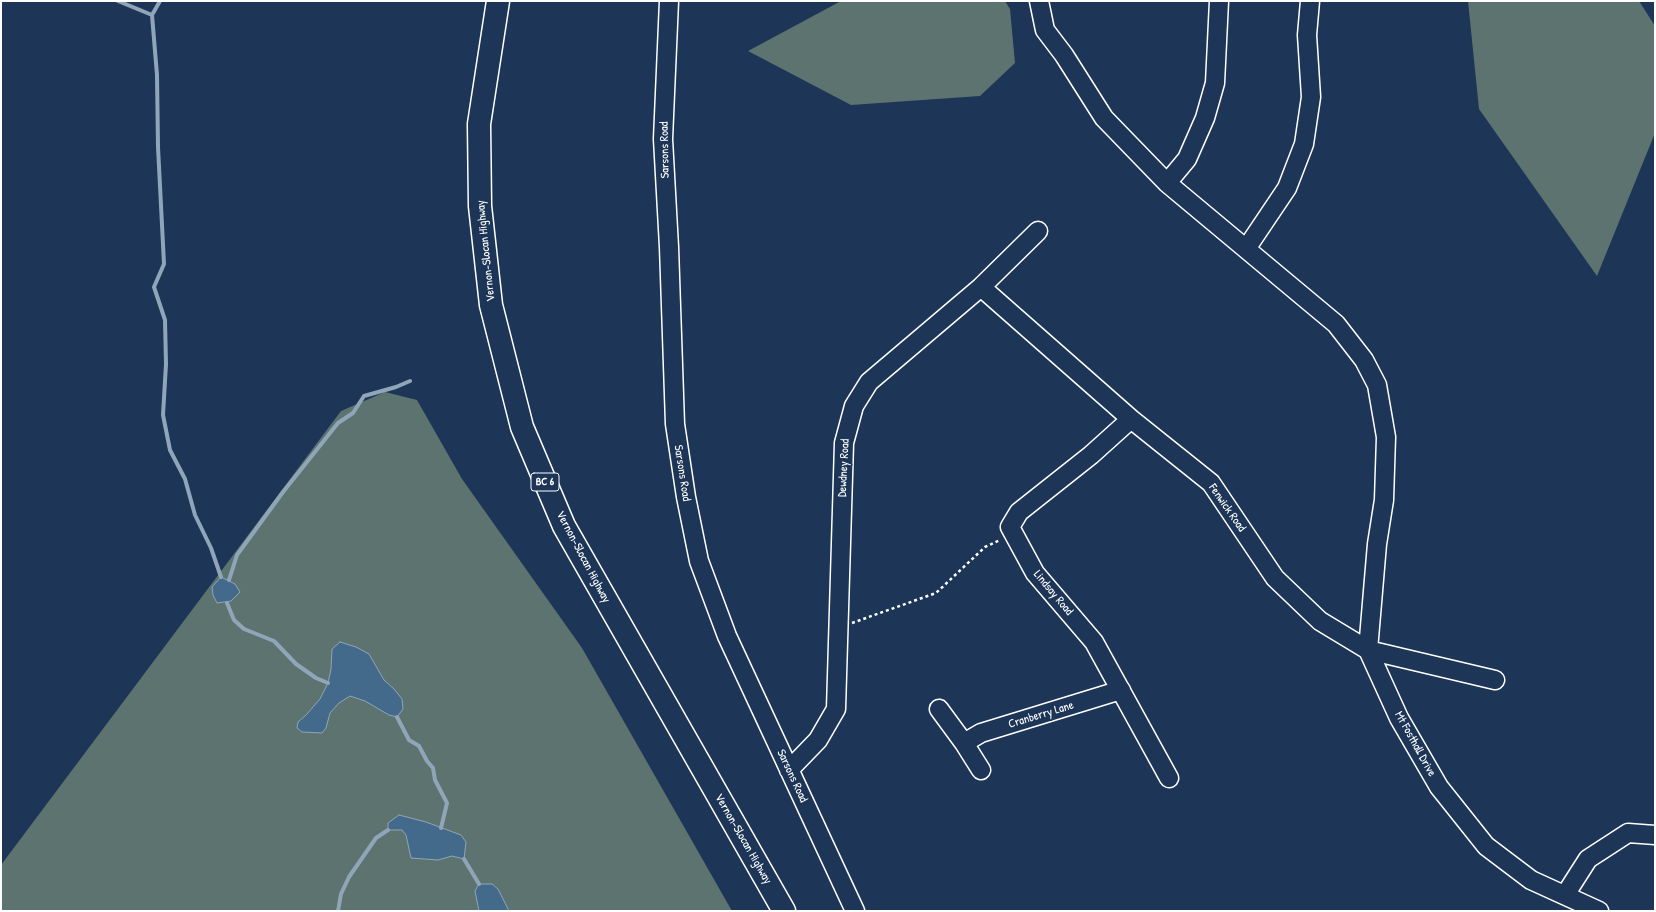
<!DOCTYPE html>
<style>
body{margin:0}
#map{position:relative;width:1656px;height:912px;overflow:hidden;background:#1d3557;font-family:"Patrick Hand",sans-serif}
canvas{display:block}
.frame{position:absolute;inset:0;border:2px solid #fff;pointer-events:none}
</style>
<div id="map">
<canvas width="1656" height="912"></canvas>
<div class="frame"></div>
</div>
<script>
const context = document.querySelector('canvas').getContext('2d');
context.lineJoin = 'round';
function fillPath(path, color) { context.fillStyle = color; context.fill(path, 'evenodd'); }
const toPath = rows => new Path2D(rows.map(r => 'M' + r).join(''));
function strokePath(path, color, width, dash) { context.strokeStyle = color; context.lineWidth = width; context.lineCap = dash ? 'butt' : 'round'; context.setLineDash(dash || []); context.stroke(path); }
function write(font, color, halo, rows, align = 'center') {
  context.font = font + ' "Patrick Hand",sans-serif'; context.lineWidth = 3; context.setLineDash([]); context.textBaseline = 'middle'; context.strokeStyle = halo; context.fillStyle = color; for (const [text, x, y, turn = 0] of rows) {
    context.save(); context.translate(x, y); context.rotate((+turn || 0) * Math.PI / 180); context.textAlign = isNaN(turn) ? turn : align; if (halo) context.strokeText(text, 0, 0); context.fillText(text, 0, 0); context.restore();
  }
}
fillPath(toPath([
 [841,1,1005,1,1010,9,1015,63,980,96,851,105,748,51],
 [1468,1,1639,1,1655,26,1655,133,1597,276,1479,109],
 [385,392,417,400,462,479,582,648,732,911,1,911,1,865,341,411]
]), '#5d736f');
const water = toPath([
 [221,577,235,584,240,592,231,601,217,603,213,595,212,587,221,577],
 [340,642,356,647,369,654,384,680,394,689,402,699,403,709,397,717,389,715,365,701,350,696,339,703,330,713,326,728,322,733,302,732,297,728,298,722,306,715,320,699,328,683,331,669,332,649,340,642],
 [399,815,426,822,461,835,466,842,464,859,452,856,438,860,411,858,406,835,402,830,388,830,388,823,399,815],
 [479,884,492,884,498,889,509,911,479,911,475,891,479,884]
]);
fillPath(water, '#446a8b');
strokePath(water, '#8fa6b9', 1);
strokePath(toPath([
 [118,1,152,15,157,75,158,147,164,264,154,287,165,320,166,364,163,415,170,450,185,479,195,515,211,548,221,577],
 [152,15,160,1],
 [229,580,237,555,283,492,338,423,353,413,364,396,396,387,410,381],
 [227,603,234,620,244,629,274,641,296,664,316,678,328,683],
 [397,717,409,740,419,746,427,761,433,768,435,780,447,803,441,828],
 [464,859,479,884],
 [338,911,341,894,349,877,376,838,388,830]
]), '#8fa6b9', 4);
const minor = toPath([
 [669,1,663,139,669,247,675,424,686,497,699,561,727,636,855,911],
 [1039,1,1045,30,1064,55,1104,118,1167,183,1336,324,1364,360,1377,385,1386,437,1384,500,1377,544,1368,650,1399,718,1439,787,1486,846,1531,880,1599,911],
 [1167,183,1187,159,1205,118,1215,83,1219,1],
 [1246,249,1287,188,1304,144,1311,97,1307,35,1310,1],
 [981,287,1131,419,1211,483,1275,578,1320,621,1368,650,1495,680],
 [1131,419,1091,455,1019,512,1010,527,1035,573,1094,642,1169,778],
 [939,709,964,743,981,770],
 [964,743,981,733,1121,690],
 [789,770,818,740,836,709,844,443,854,406,869,382,981,287,1038,231],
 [1565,895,1588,859,1628,833,1655,835]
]);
const major = toPath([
 [498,1,479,124,480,206,491,305,522,427,564,526,784,911]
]);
strokePath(minor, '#fff', 21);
strokePath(major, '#fff', 25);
strokePath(toPath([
 [852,623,936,593,985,547,1000,540]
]), '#fff', 2.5, [3, 3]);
strokePath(minor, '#1d3557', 18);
strokePath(major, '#1d3557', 22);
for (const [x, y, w] of [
 [545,482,28]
]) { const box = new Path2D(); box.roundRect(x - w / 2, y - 9, w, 18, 3); context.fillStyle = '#1d3557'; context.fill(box); strokePath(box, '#fff', 1); }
write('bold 11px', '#fff', null, [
 ["BC 6",545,482]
]);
write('12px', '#fff', '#1d3557', [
 ["Sarsons Road",665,150,-91],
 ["Vernon-Slocan Highway",486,251,-96],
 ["Dewdney Road",844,468,-87],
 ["Sarsons Road",682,473,81],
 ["Fenwick Road",1227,508,55],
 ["Vernon-Slocan Highway",583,557,62],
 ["Lindsay Road",1053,593,50],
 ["Cranberry Lane",1041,715,-17],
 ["Mt Fosthall Drive",1415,744,61],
 ["Sarsons Road",792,776,65],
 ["Vernon-Slocan Highway",743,839,60]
]);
</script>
